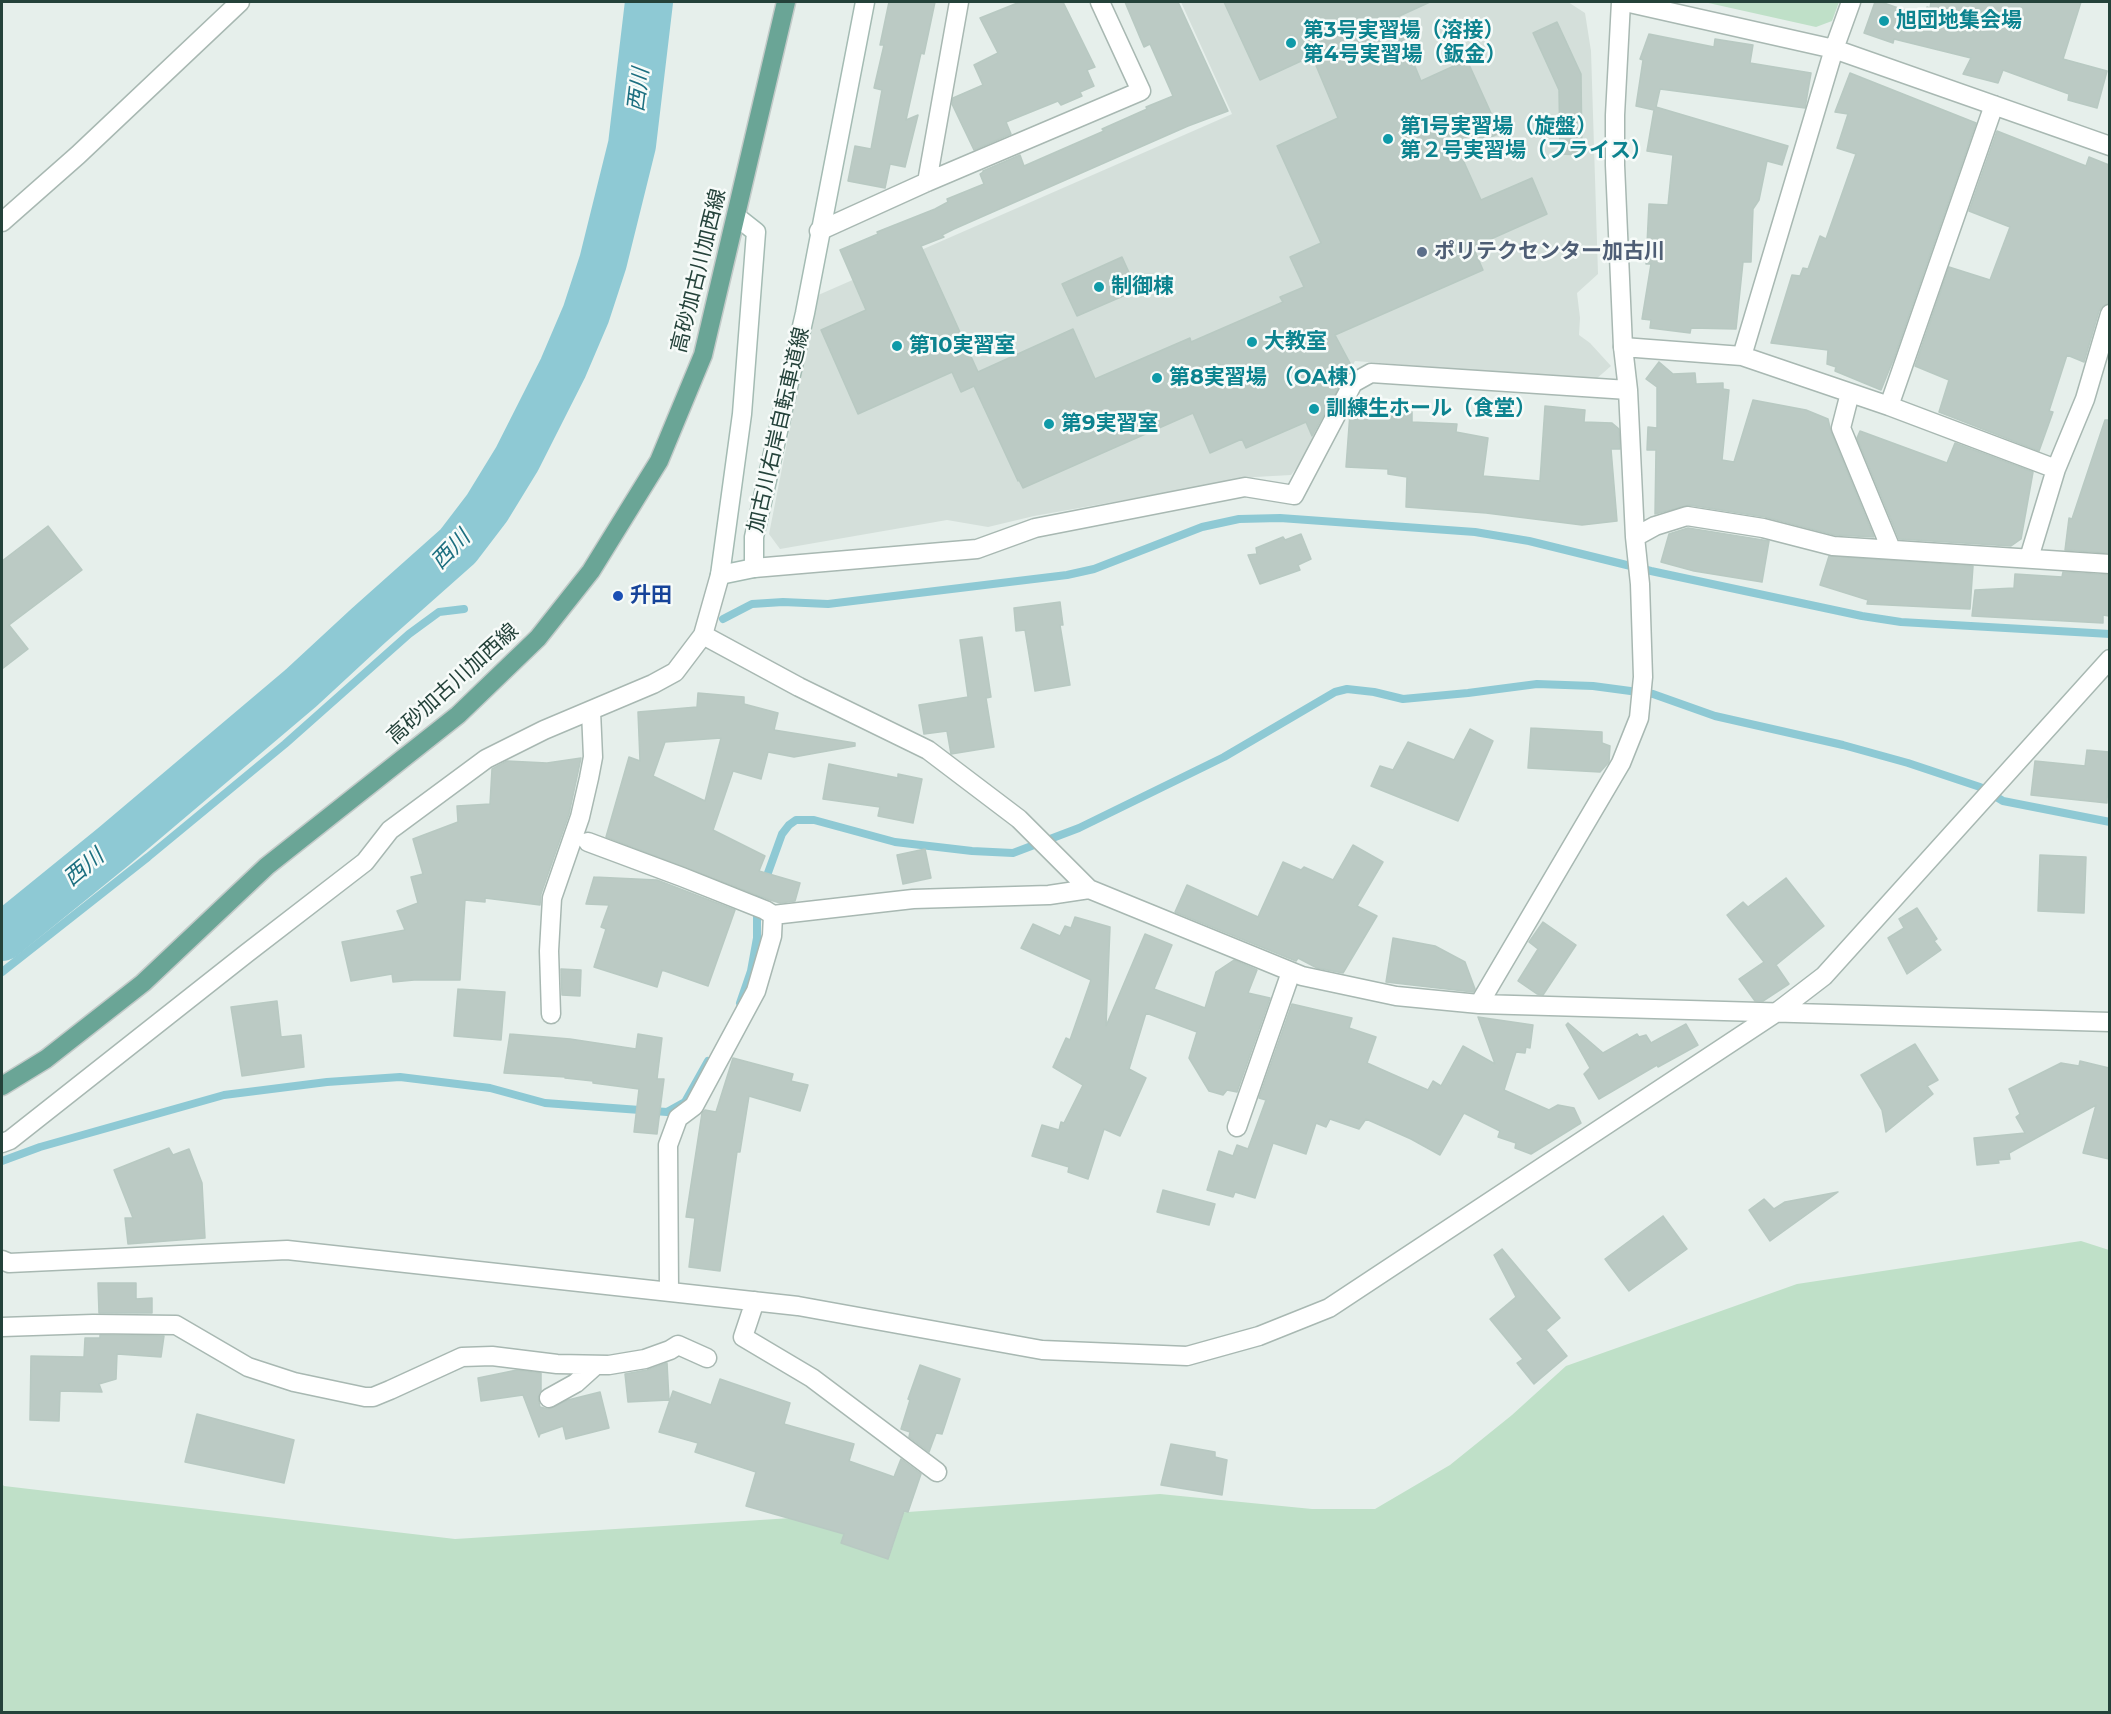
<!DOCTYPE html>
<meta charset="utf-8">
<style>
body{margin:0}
#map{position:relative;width:2111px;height:1714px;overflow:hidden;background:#e6efeb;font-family:Montserrat,sans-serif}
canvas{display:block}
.frame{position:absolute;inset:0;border:3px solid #24423a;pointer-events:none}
</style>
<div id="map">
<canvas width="2111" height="1714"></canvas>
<div class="frame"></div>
</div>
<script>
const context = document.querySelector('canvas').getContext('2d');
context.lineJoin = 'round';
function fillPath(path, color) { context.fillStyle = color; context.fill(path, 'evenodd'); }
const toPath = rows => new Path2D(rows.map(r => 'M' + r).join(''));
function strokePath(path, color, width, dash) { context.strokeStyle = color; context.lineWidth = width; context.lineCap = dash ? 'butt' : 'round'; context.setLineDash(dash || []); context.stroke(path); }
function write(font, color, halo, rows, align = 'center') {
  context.font = font + ' Montserrat,"Noto Sans JP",sans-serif'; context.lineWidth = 5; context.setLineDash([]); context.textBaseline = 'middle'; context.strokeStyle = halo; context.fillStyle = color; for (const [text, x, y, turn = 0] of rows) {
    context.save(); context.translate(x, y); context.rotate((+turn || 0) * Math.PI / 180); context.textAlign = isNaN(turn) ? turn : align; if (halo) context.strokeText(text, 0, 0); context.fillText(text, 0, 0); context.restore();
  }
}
fillPath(toPath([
 [1181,2,1568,2,1585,13,1591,51,1598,274,1577,293,1580,318,1579,335,1590,343,1611,366,1595,380,1355,361,1303,460,1291,475,1255,477,1034,516,988,527,947,520,780,549,769,534,816,296,1232,114]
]), '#d4dfda');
fillPath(toPath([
 [1704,2,1839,2,1832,21,1816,27],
 [2081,1241,2109,1250,2109,1712,2,1712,2,1484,4,1486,455,1539,808,1517,908,1512,1160,1494,1312,1509,1375,1509,1450,1465,1512,1415,1566,1366,1797,1284]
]), '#bfe0c8');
strokePath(toPath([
 [723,619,752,604,783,602,828,604,1067,575,1094,569,1202,527,1239,519,1280,518,1475,532,1529,541,1651,571,1862,616,1901,622,2110,634],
 [2,972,148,857,285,744,409,634,439,612,464,609],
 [740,1003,751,971,757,938,757,916,760,895,782,834,789,825,796,820,814,820,895,842,972,851,1013,853,1079,828,1224,757,1335,692,1347,689,1374,692,1403,699,1468,693,1537,684,1593,686,1653,694,1715,716,1843,745,1908,763,1980,787,2003,801,2110,822],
 [2,1161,40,1147,224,1095,327,1082,400,1077,490,1088,545,1103,667,1112,685,1102,708,1061]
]), '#8ec9d4', 8);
strokePath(toPath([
 [2,937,113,847,301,688,368,626,458,546,487,508,517,459,563,368,586,314,603,262,632,145,649,2]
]), '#8ec9d4', 48);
const building = toPath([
 [889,2,935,2,924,54,921,53,906,120,918,115,905,167,890,164,885,188,848,181,855,146,871,149,882,90,874,88,884,45,880,45,889,2],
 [1020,2,1063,2,1095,67,1087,70,1094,86,1080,92,1082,96,1061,105,1058,101,1006,122,1011,134,974,150,952,104,953,98,983,85,974,65,998,53,980,18,1020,2],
 [1125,2,1178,2,1228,111,1188,126,954,229,942,235,944,237,921,246,978,372,1073,329,1095,379,1190,338,1191,342,1283,302,1280,297,1304,287,1290,257,1321,243,1277,146,1338,118,1312,56,1260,80,1224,2,1430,2,1395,18,1421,81,1467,60,1500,133,1459,151,1481,200,1532,178,1547,214,1473,247,1483,270,1335,335,1351,365,1312,436,1306,422,1246,448,1242,439,1210,453,1193,413,1023,488,1019,480,1018,481,974,386,961,392,952,372,858,414,821,330,866,310,840,250,878,234,877,232,935,209,948,202,947,199,984,184,980,174,983,172,983,171,1020,155,1024,166,1104,131,1102,129,1147,109,1146,107,1173,96,1150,44,1144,47,1125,2],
 [1875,2,1881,2,1924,17,1927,7,1930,8,1931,2,2081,2,2063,59,2107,71,2097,108,2068,100,2069,94,2003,70,1998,83,1963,74,1971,58,1894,39,1893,43,1864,33,1875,2],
 [1557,22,1581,74,1582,155,1560,154,1559,90,1533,33,1557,22],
 [1649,34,1714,47,1715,39,1753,45,1750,63,1811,73,1805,108,1660,89,1656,107,1788,146,1782,165,1767,161,1759,200,1753,209,1751,262,1743,262,1736,329,1691,328,1690,333,1650,328,1651,320,1642,319,1651,264,1646,264,1649,204,1668,205,1673,155,1647,151,1654,110,1636,106,1643,60,1640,59,1649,34],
 [1850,73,1976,123,1894,358,1881,390,1835,371,1836,367,1827,364,1828,350,1771,343,1792,275,1800,276,1803,268,1808,269,1820,236,1826,239,1856,154,1837,148,1848,114,1835,112,1850,73],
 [1997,131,2086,166,2089,157,2109,165,2109,303,2103,306,2099,311,2084,362,2067,355,2049,411,2053,412,2039,451,1939,412,1949,380,1915,366,1949,267,1990,280,2010,227,1969,211,1997,131],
 [1122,257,1137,290,1077,316,1062,284,1122,257],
 [1659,362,1673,374,1695,373,1696,384,1723,383,1723,389,1729,390,1722,460,1734,462,1753,400,1806,410,1828,419,1831,432,1874,537,1835,535,1765,517,1689,505,1655,514,1656,450,1647,450,1648,427,1657,428,1657,387,1646,379,1659,362],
 [1354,404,1412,412,1412,422,1457,424,1456,432,1488,438,1483,476,1540,481,1545,406,1585,410,1584,422,1612,423,1619,429,1620,449,1611,449,1617,521,1582,525,1486,513,1406,507,1407,477,1388,474,1388,469,1346,467,1350,413,1354,404],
 [2105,420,2109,420,2109,553,2065,550,2069,518,2072,519,2105,420],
 [1860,431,1947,463,1955,443,2033,472,2021,539,2011,546,1899,539,1857,438,1860,431],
 [48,526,82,570,9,625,28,649,2,669,2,561,48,526],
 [1688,528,1769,541,1762,582,1694,571,1661,562,1669,534,1688,528],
 [1301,534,1311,559,1298,565,1300,570,1260,584,1248,555,1257,554,1256,548,1283,537,1285,540,1301,534],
 [1829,556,1973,566,1970,609,1867,604,1868,600,1820,585,1829,556],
 [2063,572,2109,575,2109,616,2103,615,2103,623,1972,616,1975,590,2014,588,2015,574,2062,577,2063,572],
 [1060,602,1063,625,1060,625,1070,685,1035,691,1025,630,1016,631,1014,608,1060,602],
 [982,637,991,697,986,698,994,747,951,754,947,731,924,734,919,705,968,697,960,640,982,637],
 [698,693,744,697,744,704,778,713,774,730,855,743,855,746,794,757,768,752,761,779,733,771,713,830,765,856,759,871,800,883,795,901,780,903,770,900,606,837,629,757,640,761,638,712,697,707,698,693],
 [721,738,705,801,653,776,665,742,721,738],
 [1531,728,1602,732,1602,743,1610,746,1609,762,1600,772,1528,768,1531,728],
 [1470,729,1493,741,1458,821,1371,786,1380,766,1393,770,1408,742,1454,760,1470,729],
 [2087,750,2109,752,2107,803,2031,795,2035,761,2085,766,2087,750],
 [581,758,569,814,541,894,540,905,485,898,485,902,465,900,460,980,414,980,393,982,392,974,351,981,342,942,405,930,397,911,418,903,411,877,423,874,413,839,458,822,457,806,490,804,492,769,507,761,547,763,581,758],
 [829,764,898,778,898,774,922,779,913,823,878,816,880,807,823,799,829,764],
 [1353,845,1383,862,1357,906,1377,916,1343,973,1317,968,1298,958,1296,961,1175,912,1187,885,1258,917,1283,862,1301,870,1304,867,1333,880,1353,845],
 [925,849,931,878,903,884,897,855,925,849],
 [2040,855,2086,857,2084,913,2038,911,2040,855],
 [594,877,657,880,735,910,708,986,662,970,657,987,594,967,606,929,601,927,609,905,586,904,594,877],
 [1786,878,1824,926,1776,965,1789,984,1763,1001,1755,1001,1739,979,1764,962,1727,915,1743,902,1748,907,1786,878],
 [1917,908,1937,939,1934,941,1941,950,1907,974,1888,938,1904,928,1899,919,1917,908],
 [1075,917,1110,927,1106,1026,1145,934,1172,945,1154,989,1205,1008,1216,972,1234,960,1257,970,1248,993,1270,998,1237,1092,1227,1090,1223,1095,1209,1091,1189,1058,1197,1032,1146,1013,1129,1069,1146,1078,1120,1136,1104,1129,1088,1179,1068,1172,1069,1167,1032,1156,1042,1125,1059,1130,1061,1122,1064,1123,1083,1085,1053,1067,1066,1038,1070,1040,1091,980,1021,948,1033,924,1060,936,1065,926,1071,928,1075,917],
 [1543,922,1576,945,1543,995,1537,994,1518,981,1538,949,1529,942,1543,922],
 [1393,938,1435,946,1465,962,1475,989,1473,992,1386,982,1393,938],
 [561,969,581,970,580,996,562,995,561,969],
 [458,989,505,992,501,1040,454,1036,458,989],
 [277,1001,281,1037,301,1035,304,1067,242,1076,231,1007,277,1001],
 [1292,1004,1352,1018,1349,1028,1376,1037,1367,1063,1428,1090,1433,1081,1441,1086,1463,1046,1495,1064,1478,1017,1533,1025,1530,1048,1526,1047,1525,1053,1516,1052,1504,1090,1549,1110,1558,1105,1574,1108,1581,1123,1531,1154,1515,1148,1516,1143,1498,1137,1500,1131,1464,1113,1440,1155,1411,1139,1366,1119,1359,1129,1330,1119,1326,1127,1316,1123,1306,1154,1273,1143,1255,1198,1235,1192,1233,1197,1207,1190,1219,1151,1233,1156,1237,1145,1248,1149,1266,1100,1259,1098,1292,1004],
 [1568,1023,1603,1053,1637,1034,1639,1037,1646,1035,1651,1043,1686,1024,1698,1045,1658,1067,1657,1065,1599,1099,1584,1074,1590,1068,1566,1025,1568,1023],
 [510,1034,570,1039,636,1049,638,1034,662,1038,657,1079,664,1079,657,1134,634,1132,639,1089,593,1083,593,1081,565,1078,565,1077,504,1073,510,1034],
 [1915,1044,1938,1080,1927,1086,1933,1094,1886,1132,1882,1110,1861,1075,1915,1044],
 [733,1058,793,1074,791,1081,808,1085,800,1111,749,1096,740,1152,737,1152,720,1271,689,1267,695,1218,686,1217,702,1113,705,1110,716,1112,733,1058],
 [2080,1061,2109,1068,2109,1159,2083,1153,2096,1105,2009,1153,2010,1159,1998,1160,1999,1163,1977,1165,1974,1138,2025,1133,2016,1117,2020,1114,2009,1089,2061,1063,2079,1066,2080,1061],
 [169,1148,173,1155,189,1149,202,1183,205,1238,128,1244,125,1218,133,1218,114,1170,169,1148],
 [1163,1190,1215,1204,1209,1225,1157,1212,1163,1190],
 [1838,1192,1770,1241,1749,1210,1764,1199,1774,1209,1785,1202,1838,1192],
 [1663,1216,1687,1249,1629,1291,1605,1259,1663,1216],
 [1502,1249,1560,1318,1546,1330,1567,1356,1534,1384,1517,1363,1523,1359,1490,1319,1516,1297,1494,1255,1502,1249],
 [98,1283,136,1283,136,1299,152,1298,152,1313,99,1313,98,1283],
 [100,1335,164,1336,161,1357,117,1354,116,1379,99,1384,102,1392,60,1391,59,1421,30,1420,31,1356,84,1357,85,1338,100,1338,100,1335],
 [667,1363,669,1400,628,1402,625,1374,647,1370,667,1363],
 [920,1365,960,1379,942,1434,936,1433,929,1452,909,1437,910,1432,901,1429,910,1400,908,1399,920,1365],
 [517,1370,541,1373,541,1391,538,1398,540,1407,548,1409,568,1400,600,1392,609,1428,566,1439,563,1426,540,1434,539,1437,523,1395,481,1401,478,1378,517,1370],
 [720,1379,790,1403,784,1424,854,1444,849,1461,894,1477,901,1459,921,1474,908,1512,904,1511,888,1559,841,1543,844,1534,746,1506,756,1472,695,1452,698,1443,659,1432,673,1391,711,1405,720,1379],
 [197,1414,294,1440,284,1483,185,1462,197,1414],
 [1171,1444,1215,1452,1215,1457,1227,1460,1222,1495,1161,1485,1171,1444]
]);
fillPath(building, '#bbcac4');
strokePath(building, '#b8c9c2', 1.5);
const minor = toPath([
 [1625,2,1834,49,2110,146],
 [927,182,959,2],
 [2,222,78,155,240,2],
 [819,231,927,182,1141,91,1100,2],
 [1742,356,1834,49,1851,2],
 [1850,393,1841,428,1891,549],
 [1889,406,1994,105],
 [1635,537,1655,526,1687,516,1763,528,1833,546,2110,564],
 [2029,558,2056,469,2085,399,2110,314],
 [754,568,977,549,1035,528,1245,487,1294,495,1353,383,1371,373,1628,390],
 [703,635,799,687,928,750,1019,819,1089,889,1302,976,1396,996,1479,1004,2110,1022],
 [588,842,682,877,765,910,773,915],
 [1479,1004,1621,763,1639,718,1643,677,1640,584,1635,537,1628,390,1623,347,1742,356,1889,406,2056,469],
 [551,1014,549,951,552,898,580,817,589,778,593,757,591,711],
 [1237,1127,1291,972],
 [2,1143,10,1140,247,953,365,862,390,830,486,759,544,730,653,684,675,672,703,635,720,575],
 [2,1260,9,1263,287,1250,798,1306,1042,1350,1187,1356,1259,1336,1329,1308,1777,1012,1824,976,2110,659],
 [669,1291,668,1145,678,1118,694,1106,756,991,772,936,773,915,913,899,1049,895,1089,889],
 [755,1301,743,1337,812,1378,937,1472],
 [2,1327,93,1324,176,1325,248,1367,294,1382,365,1397,373,1397,390,1390,462,1357,492,1356,557,1364,609,1365,645,1359,670,1350,678,1345,707,1358],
 [549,1398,576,1383,596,1365]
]);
const tertiary = toPath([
 [1621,2,1615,115,1615,165,1623,347]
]);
const secondary = toPath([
 [737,217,756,232,742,414,720,575,754,568,754,537,805,313,865,2]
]);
const primary = toPath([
 [2,1086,46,1059,143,983,267,866,458,715,538,638,591,571,659,461,703,355,786,2]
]);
strokePath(minor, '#a8b8b2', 21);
strokePath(tertiary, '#a8b8b2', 21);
strokePath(secondary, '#a4bbb3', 21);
strokePath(primary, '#c2cac8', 21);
strokePath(minor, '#fff', 18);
strokePath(tertiary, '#fff', 18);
strokePath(secondary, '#fff', 18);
strokePath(primary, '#6aa596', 18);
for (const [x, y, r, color] of [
 [1884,21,6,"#0f9aa8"],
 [1291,43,6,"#0f9aa8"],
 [1388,139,6,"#0f9aa8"],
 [1422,252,6,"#5c6f8a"],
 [1099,287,6,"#0f9aa8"],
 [1252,342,6,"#0f9aa8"],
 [897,346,6,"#0f9aa8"],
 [1157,378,6,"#0f9aa8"],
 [1314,409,6,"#0f9aa8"],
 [1049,424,6,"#0f9aa8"],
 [618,596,6,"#1a4fb4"]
]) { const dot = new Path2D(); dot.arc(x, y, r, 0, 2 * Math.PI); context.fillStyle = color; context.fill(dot); strokePath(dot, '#f7fbf9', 2); }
write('bold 21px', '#0d838f', '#f7fbf9', [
 ["旭団地集会場",1896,21],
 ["第3号実習場（溶接）",1303,31],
 ["第4号実習場（鈑金）",1303,55],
 ["第1号実習場（旋盤）",1400,127],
 ["第２号実習場（フライス）",1400,151],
 ["制御棟",1111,287],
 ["大教室",1264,342],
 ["第10実習室",909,346],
 ["第8実習場 （OA棟）",1169,378],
 ["訓練生ホール（食堂）",1326,409],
 ["第9実習室",1061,424]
], 'left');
write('bold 21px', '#4e5e75', '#f7fbf9', [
 ["ポリテクセンター加古川",1434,252]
], 'left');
write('21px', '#24423a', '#f7fbf9', [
 ["高砂加古川加西線",699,271,-76],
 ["加古川右岸自転車道線",779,430,-77],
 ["高砂加古川加西線",453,684,-42]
]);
write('bold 21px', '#164399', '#f7fbf9', [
 ["升田",630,596]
], 'left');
write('italic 22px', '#1c6f80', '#f7fbf9', [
 ["西川",639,90,-83],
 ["西川",451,550,-46],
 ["西川",84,868,-40]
]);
</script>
